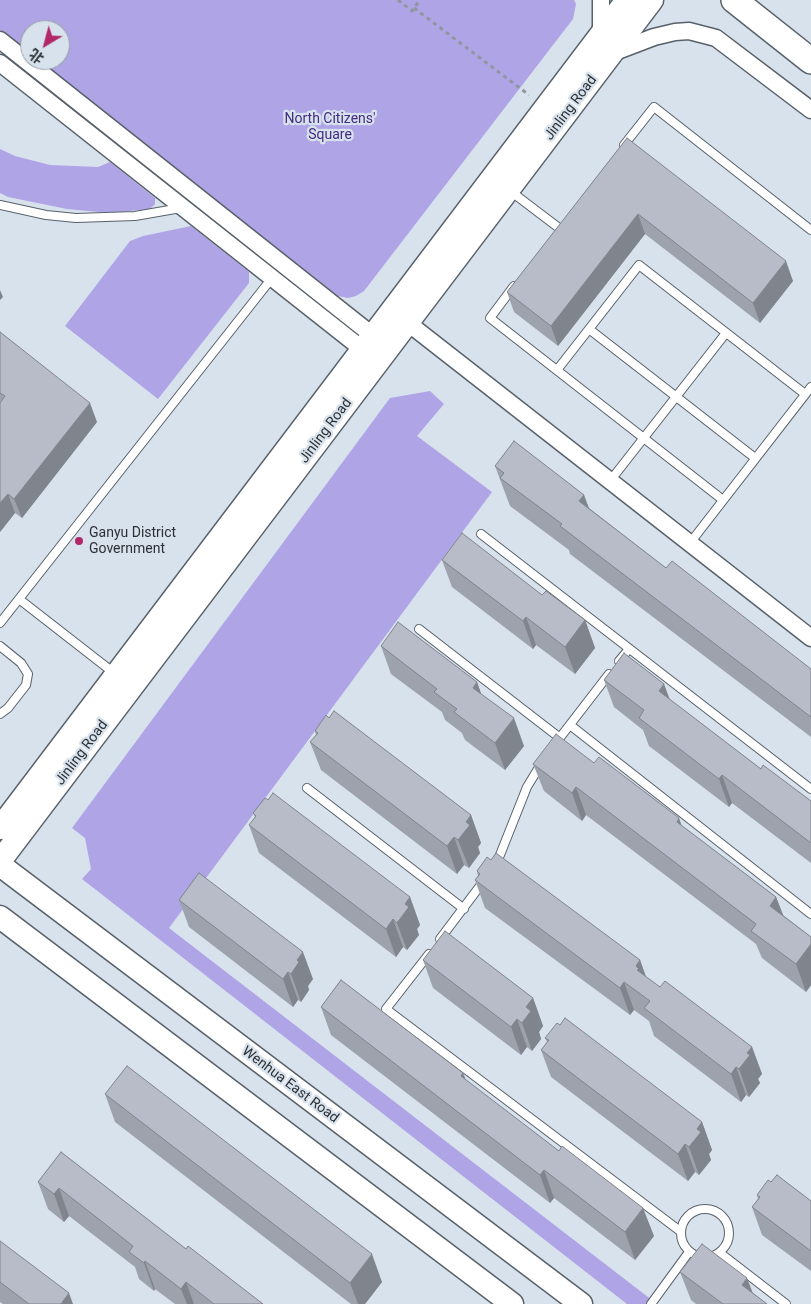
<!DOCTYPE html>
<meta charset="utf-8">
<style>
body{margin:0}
#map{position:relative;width:811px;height:1304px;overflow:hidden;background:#d8e2ed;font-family:Roboto,"Noto Sans SC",sans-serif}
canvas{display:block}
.north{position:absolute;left:20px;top:20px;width:50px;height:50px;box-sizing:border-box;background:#d8e2ed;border:1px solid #939ba3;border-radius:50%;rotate:217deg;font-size:14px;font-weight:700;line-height:20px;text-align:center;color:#2c3034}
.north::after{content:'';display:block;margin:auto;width:18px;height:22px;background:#b12869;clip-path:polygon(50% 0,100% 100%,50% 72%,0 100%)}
</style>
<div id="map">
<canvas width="811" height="1304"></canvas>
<div class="north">北</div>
</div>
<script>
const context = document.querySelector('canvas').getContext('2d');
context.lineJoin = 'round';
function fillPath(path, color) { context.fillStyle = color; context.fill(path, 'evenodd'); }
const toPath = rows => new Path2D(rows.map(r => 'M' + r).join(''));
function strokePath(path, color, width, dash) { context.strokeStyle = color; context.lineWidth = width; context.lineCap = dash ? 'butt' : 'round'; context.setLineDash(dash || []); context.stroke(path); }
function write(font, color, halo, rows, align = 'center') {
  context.font = font + ' Roboto,sans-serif'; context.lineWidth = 4.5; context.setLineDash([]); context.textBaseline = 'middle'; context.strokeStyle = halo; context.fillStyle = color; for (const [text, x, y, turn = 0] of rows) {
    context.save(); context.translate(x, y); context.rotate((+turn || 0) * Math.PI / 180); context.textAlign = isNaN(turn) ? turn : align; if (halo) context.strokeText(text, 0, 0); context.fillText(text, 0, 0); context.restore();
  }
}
fillPath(toPath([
 [0,0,574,0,576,4,573,19,364,291,356,296,348,298,338,296,39,60,60,60,60,30,30,30,30,53,0,30],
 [0,149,15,156,50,165,98,167,110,162,155,198,155,204,150,209,109,213,67,209,8,197,0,193],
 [191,226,249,272,249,283,158,399,65,326,130,241,143,236],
 [430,391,444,404,417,436,492,492,169,928,657,1304,627,1304,82,879,91,869,85,838,72,828,390,398]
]), '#aea4e6');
const lane = toPath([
 [624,145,654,107,811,230],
 [509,190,559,228],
 [0,205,46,215,76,218,135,216,181,208],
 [514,286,490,318,723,500],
 [589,329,755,458],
 [557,370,639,265,805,394],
 [610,481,726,333],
 [481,534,811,789],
 [690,543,811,387],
 [19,599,114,673],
 [0,623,272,278],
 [419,629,560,738],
 [0,646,21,663,28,674,26,685,8,708,0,714],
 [619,661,629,649],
 [570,725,811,914],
 [555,744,609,674],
 [307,788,464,909],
 [496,865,527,787,541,764],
 [440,939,483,882],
 [429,954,386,1009,680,1231],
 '681 1233a24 24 0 1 1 48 0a24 24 0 1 1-48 0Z',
 [720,1253,786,1304],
 [651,1304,689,1252]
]);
const street = toPath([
 [601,0,601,34],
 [0,40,381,342],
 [612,53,654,37,675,32,689,31,716,38,811,110],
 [0,63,371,356],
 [408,323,811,638]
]);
const secondary = toPath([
 [0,828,627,0],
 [0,861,652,0],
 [0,865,581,1304],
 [0,917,512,1304]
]);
const primary = toPath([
 [734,0,811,61]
]);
strokePath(lane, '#58616a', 10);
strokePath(street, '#58616a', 19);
strokePath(secondary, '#58616a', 25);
strokePath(primary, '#58616a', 28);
strokePath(toPath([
 [398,0,412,11,420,0],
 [414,8,529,95]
]), '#8f969e', 3, [4, 4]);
strokePath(lane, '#fff', 8);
strokePath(street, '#fff', 16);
strokePath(secondary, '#fff', 22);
strokePath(primary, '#fff', 25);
fillPath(toPath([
 [627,138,793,281,760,323,645,234,558,346,514,312,507,292],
 [0,332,97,422,22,518,15,513,0,532],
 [495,466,584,495,589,508,666,568,811,669,811,737,570,554,569,550,510,506],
 [442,560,542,595,585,620,595,648,575,674,536,645,533,649,452,587],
 [381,646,477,682,481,694,524,746,505,770,465,740,462,733,445,720,442,712,391,674],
 [604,680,664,684,670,700,761,769,811,801,811,863,732,803,729,807,649,746,643,730,614,707],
 [315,731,471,815,481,843,478,847,480,853,469,868,464,865,457,874,321,770,310,742,316,735],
 [594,763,682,826,776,897,783,915,811,937,811,985,806,992,762,958,756,944,586,815,582,821,544,791,533,764],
 [253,813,410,897,420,925,417,929,419,935,407,950,403,947,396,957,259,853,249,825,255,817],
 [477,871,640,960,646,977,660,987,752,1047,762,1074,758,1079,760,1083,749,1097,746,1095,741,1102,654,1036,649,1021,634,1010,630,1015,485,908,475,880,478,876],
 [179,900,313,979,308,986,309,990,301,1002,298,1000,293,1007,189,927],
 [423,960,533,998,543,1026,539,1032,541,1039,532,1051,527,1047,521,1055,433,988],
 [321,1007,463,1073,466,1081,654,1236,635,1260,554,1198,550,1203,331,1035],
 [545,1038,702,1122,712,1150,709,1154,711,1160,699,1175,695,1172,688,1181,551,1077,541,1050,547,1042],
 [105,1094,382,1282,365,1304,351,1304,115,1122],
 [61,1152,186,1249,263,1304,175,1304,155,1289,154,1291,139,1279,135,1267,69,1216,64,1222,48,1209,38,1182],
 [771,1182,811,1201,811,1271,762,1235,752,1207,758,1199,757,1195],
 [0,1241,73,1304,3,1304,0,1302],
 [680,1272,753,1293,767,1304,696,1304,691,1300]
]), '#9da2ac');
fillPath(toPath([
 [638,214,645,234,558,346,551,326],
 [786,261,793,281,760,323,753,303],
 [0,290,3,297,0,300],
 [90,403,97,422,22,518,14,499],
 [8,494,15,513,0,532,0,503],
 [584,495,594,523,579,501],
 [526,617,536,645,533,649,523,621],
 [585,620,595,648,575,674,565,647],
 [477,682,487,710,473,688],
 [664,684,674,712,659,691],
 [514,718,524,746,505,770,495,743],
 [722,775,732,803,729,807,719,779],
 [576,787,586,815,582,821,572,793],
 [471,815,481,843,478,847,480,853,469,868,458,840,466,822],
 [679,818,689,846,677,822],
 [454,837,464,865,457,874,447,846],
 [410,897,420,925,417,929,419,935,407,950,397,923,405,904],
 [776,897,787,925,770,906],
 [393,919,403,947,396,957,386,929],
 [811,944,811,985,806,992,796,964],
 [303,952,313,979,308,986,309,990,301,1002,291,974,297,960],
 [640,960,650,988,647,992,636,966],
 [288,972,298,1000,293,1007,283,979],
 [624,982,634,1010,630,1015,620,988],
 [533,998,543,1026,539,1032,541,1039,532,1051,522,1023,526,1007],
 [517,1019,527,1047,521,1055,511,1027],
 [752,1047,762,1074,758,1079,760,1083,749,1097,739,1069,747,1053],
 [736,1067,746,1095,741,1102,731,1074],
 [463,1073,474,1101,461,1076],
 [702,1122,712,1150,709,1154,711,1160,699,1175,689,1147,697,1129],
 [685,1144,695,1172,688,1181,678,1154],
 [544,1170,554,1198,550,1203,540,1175],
 [59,1188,69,1216,64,1222,54,1194],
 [643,1208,654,1236,635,1260,625,1232],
 [372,1254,382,1282,365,1304,358,1304,350,1283],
 [145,1261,155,1289,154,1291,144,1263],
 [747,1278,757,1304,742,1285],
 [186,1282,194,1304,187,1304,181,1289],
 [69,1293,73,1304,61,1304]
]), '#80848c');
const building = toPath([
 [627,138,786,261,753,303,638,214,551,326,507,292,627,138],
 [0,332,90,403,14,499,8,494,0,503,0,403,5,396,0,393,0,332],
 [514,441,584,495,579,501,666,568,672,561,811,669,811,717,560,526,562,524,500,478,504,473,495,466,514,441],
 [462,533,542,595,546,591,585,620,565,647,526,617,523,621,442,560,462,533],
 [398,622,477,682,473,688,514,718,495,743,454,712,457,709,434,692,437,689,381,646,398,622],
 [624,653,664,684,659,691,761,769,763,765,811,801,811,843,722,775,719,779,639,718,644,710,604,680,624,653],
 [334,711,471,815,466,822,470,825,458,840,454,837,447,846,310,742,318,733,315,731,326,715,329,718,334,711],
 [556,734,594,763,599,757,679,818,677,822,776,897,770,906,811,937,811,944,796,964,751,931,756,924,576,787,572,793,533,764,556,734],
 [273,793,410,897,405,904,409,907,397,923,393,919,386,929,249,825,256,816,253,813,265,798,268,800,273,793],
 [496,853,640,960,636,966,639,969,637,970,660,987,665,981,752,1047,747,1053,750,1055,739,1069,736,1067,731,1074,644,1008,650,1001,624,982,620,988,475,880,480,874,477,871,487,857,491,860,496,853],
 [199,873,303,952,297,960,299,962,291,974,288,972,283,979,179,900,199,873],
 [445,931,533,998,526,1007,531,1011,522,1023,517,1019,511,1027,423,960,445,931],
 [341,980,463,1073,461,1076,559,1151,562,1146,643,1208,625,1232,544,1170,540,1175,321,1007,341,980],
 [565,1018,702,1122,697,1129,701,1132,689,1147,685,1144,678,1154,541,1050,549,1040,545,1038,557,1023,560,1025,565,1018],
 [127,1066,372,1254,350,1283,105,1094,127,1066],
 [61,1152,186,1249,188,1246,263,1304,214,1304,186,1282,181,1289,145,1261,144,1263,129,1252,133,1246,59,1188,54,1194,38,1182,61,1152],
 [777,1175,811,1201,811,1251,752,1207,760,1197,757,1195,768,1180,771,1182,777,1175],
 [0,1241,69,1293,61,1304,29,1304,0,1282,0,1241],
 [702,1244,747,1278,742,1285,767,1304,723,1304,680,1272,702,1244]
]);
fillPath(building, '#b7bcc8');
strokePath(building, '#80848c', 1);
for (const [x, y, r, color] of [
 [79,541,5,"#b12869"]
]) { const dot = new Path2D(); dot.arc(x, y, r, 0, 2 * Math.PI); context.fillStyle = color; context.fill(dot); strokePath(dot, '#d8e2ed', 2); }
write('14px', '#2c3034', '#d8e2ed', [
 ["Jinling Road",571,108,-53],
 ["Jinling Road",326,431,-53],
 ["Jinling Road",82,753,-53],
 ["Wenhua East Road",290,1085,37]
]);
write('14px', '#432a82', '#d8e2ed', [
 ["North Citizens'",330,119],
 ["Square",330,135]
]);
write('14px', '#2c3034', '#d8e2ed', [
 ["Ganyu District",89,533],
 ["Government",89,549]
], 'left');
</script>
